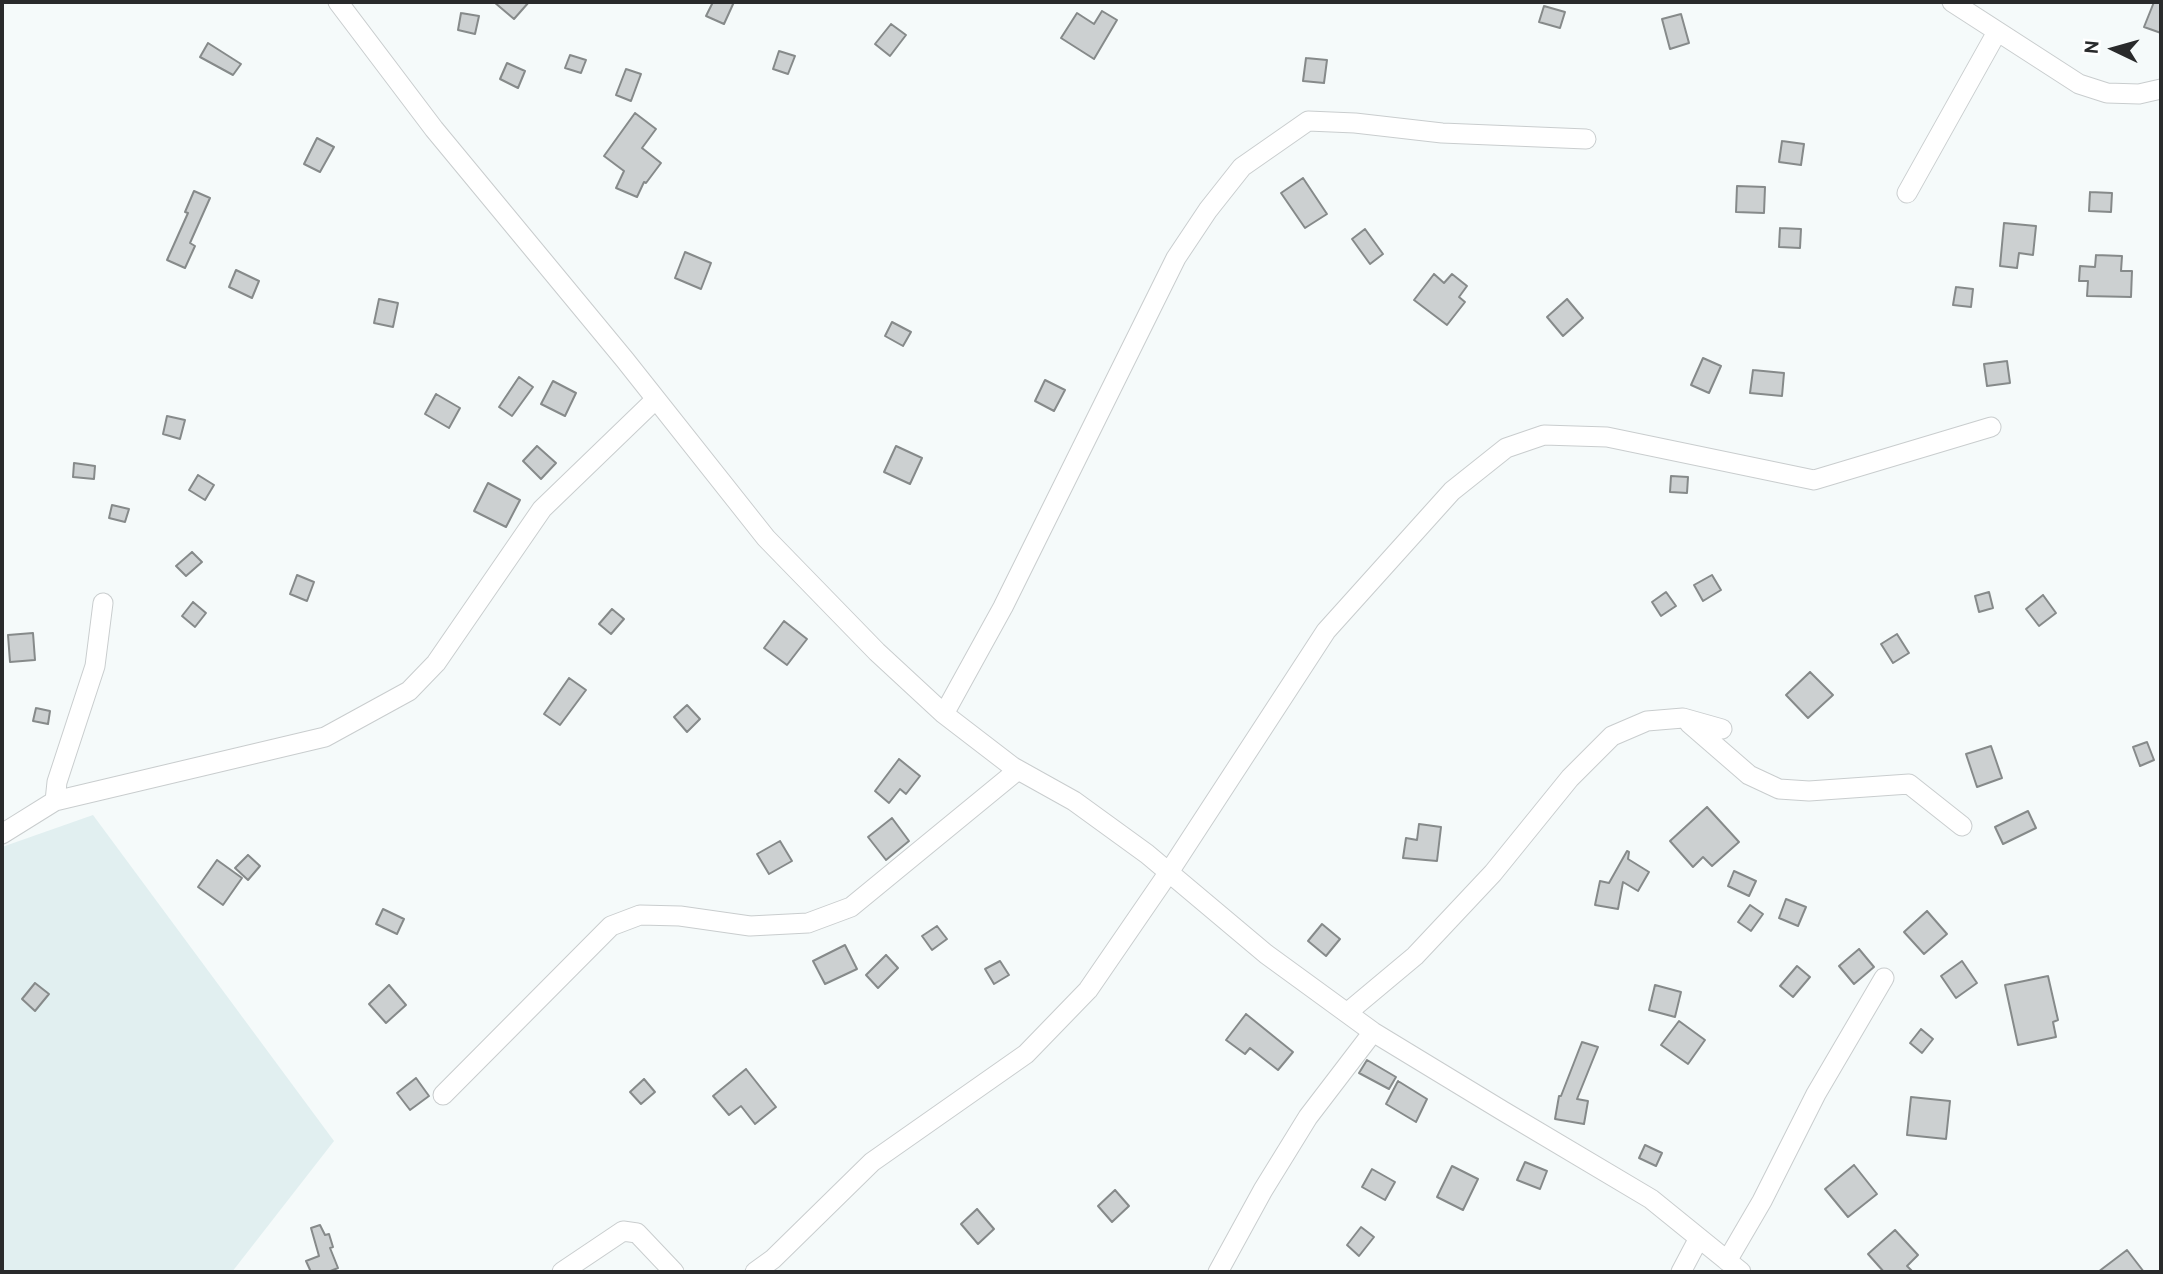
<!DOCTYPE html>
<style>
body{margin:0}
#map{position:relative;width:2163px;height:1274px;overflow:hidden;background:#f5fafa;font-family:Overpass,sans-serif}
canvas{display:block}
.frame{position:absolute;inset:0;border:4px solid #292a2b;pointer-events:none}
.north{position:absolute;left:2079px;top:14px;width:70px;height:70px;-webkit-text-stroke:5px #fff;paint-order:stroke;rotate:275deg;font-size:19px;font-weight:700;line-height:28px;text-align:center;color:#292a2b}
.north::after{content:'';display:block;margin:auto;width:24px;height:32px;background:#292a2b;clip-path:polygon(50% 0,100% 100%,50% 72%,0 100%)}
</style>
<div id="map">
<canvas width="2163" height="1274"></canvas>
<div class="frame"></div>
<div class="north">N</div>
</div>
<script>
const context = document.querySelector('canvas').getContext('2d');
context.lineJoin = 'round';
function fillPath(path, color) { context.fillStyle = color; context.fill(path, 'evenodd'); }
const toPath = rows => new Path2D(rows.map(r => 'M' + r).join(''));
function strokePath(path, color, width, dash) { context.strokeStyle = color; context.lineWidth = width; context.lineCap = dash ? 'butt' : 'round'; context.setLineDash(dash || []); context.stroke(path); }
fillPath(toPath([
 [93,815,334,1141,232,1272,2,1272,2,847]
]), '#e1eff0');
const building = toPath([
 [494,2,529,2,514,19,494,2],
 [713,2,734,2,724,24,706,16,713,2],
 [2154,2,2161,2,2161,33,2144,27,2154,2],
 [1544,6,1565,12,1560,28,1539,22,1544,6],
 [1102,11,1117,20,1094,59,1061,38,1077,13,1094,24,1102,11],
 [461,13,479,16,475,34,458,30,461,13],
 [1681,14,1689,43,1670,49,1662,19,1681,14],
 [891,24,906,35,890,56,875,44,891,24],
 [208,43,241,64,233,75,200,57,208,43],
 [779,51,795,56,788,74,773,69,779,51],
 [570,55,586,60,581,73,565,68,570,55],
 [1306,58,1327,60,1324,83,1303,81,1306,58],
 [507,63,525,71,518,88,500,79,507,63],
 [626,69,641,74,631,101,616,95,626,69],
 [635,113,656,129,642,148,661,163,646,183,644,182,637,197,616,188,624,171,604,156,635,113],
 [317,138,334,147,320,172,304,164,317,138],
 [1782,141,1804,144,1801,165,1779,162,1782,141],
 [1303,178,1327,214,1305,228,1281,193,1303,178],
 [1737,186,1765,187,1764,213,1736,212,1737,186],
 [194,191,210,198,190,243,195,246,185,268,167,260,188,213,185,212,194,191],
 [2090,192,2112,193,2111,212,2089,211,2090,192],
 [2004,223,2036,226,2033,255,2019,253,2017,268,2000,266,2004,223],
 [1780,228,1801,229,1800,248,1779,247,1780,228],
 [1365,229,1383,254,1370,264,1352,239,1365,229],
 [685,252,711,263,701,289,675,278,685,252],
 [2096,255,2122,256,2121,271,2132,271,2131,297,2087,296,2088,281,2079,281,2080,266,2095,267,2096,255],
 [236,270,259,281,252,298,229,287,236,270],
 [1434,274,1444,283,1452,274,1467,286,1459,297,1465,302,1447,325,1414,300,1434,274],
 [1956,287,1973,289,1971,307,1953,305,1956,287],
 [379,299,398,303,393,327,374,323,379,299],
 [1567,299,1583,318,1563,336,1547,317,1567,299],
 [892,322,911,332,903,346,885,336,892,322],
 [1703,358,1721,366,1709,393,1691,385,1703,358],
 [2007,361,2010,383,1987,386,1984,364,2007,361],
 [1753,370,1784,373,1782,396,1750,393,1753,370],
 [519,377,533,387,512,416,499,407,519,377],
 [1045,380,1065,390,1054,411,1035,401,1045,380],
 [553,381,576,393,565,416,541,404,553,381],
 [436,394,460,408,449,428,425,414,436,394],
 [167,416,185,420,180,439,163,434,167,416],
 [537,446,556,463,541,479,523,461,537,446],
 [896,446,922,458,910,484,884,472,896,446],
 [74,463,95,466,94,479,73,477,74,463],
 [198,475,214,485,205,500,189,490,198,475],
 [1671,476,1688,477,1687,493,1670,492,1671,476],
 [488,483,520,500,506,527,474,511,488,483],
 [112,505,129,509,125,522,109,518,112,505],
 [192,552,202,562,186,576,176,566,192,552],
 [297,575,314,582,307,601,290,594,297,575],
 [1712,575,1721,590,1703,601,1694,585,1712,575],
 [1666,592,1676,606,1661,616,1652,602,1666,592],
 [1989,592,1993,608,1979,612,1975,596,1989,592],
 [2043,595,2056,613,2039,626,2026,609,2043,595],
 [193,602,206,613,195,627,182,616,193,602],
 [612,609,624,619,611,634,599,624,612,609],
 [784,621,807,639,787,665,764,648,784,621],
 [33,633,35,660,10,662,8,635,33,633],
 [1897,634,1909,653,1893,663,1881,644,1897,634],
 [1810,672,1833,695,1808,718,1786,695,1810,672],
 [569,678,586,690,560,725,544,714,569,678],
 [687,705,700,719,687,732,674,717,687,705],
 [36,708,50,711,48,724,33,721,36,708],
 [2147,742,2154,760,2140,766,2133,747,2147,742],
 [1991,746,2002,778,1977,787,1966,754,1991,746],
 [899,759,920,776,906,794,900,789,889,803,875,791,899,759],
 [1707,807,1739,842,1712,866,1703,857,1693,867,1670,841,1707,807],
 [2028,811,2036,828,2003,844,1995,827,2028,811],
 [892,818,909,841,886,860,868,837,892,818],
 [1419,824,1441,827,1437,861,1403,858,1406,838,1417,840,1419,824],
 [780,841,792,861,769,874,757,854,780,841],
 [1627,851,1629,852,1628,859,1649,872,1638,891,1623,882,1618,909,1595,905,1600,881,1609,883,1627,851],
 [248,855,260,866,248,880,235,868,248,855],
 [217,860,242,878,223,905,198,887,217,860],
 [1734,871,1756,881,1749,896,1728,886,1734,871],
 [1786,899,1806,907,1798,926,1779,918,1786,899],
 [1750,905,1763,914,1751,931,1738,922,1750,905],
 [383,909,404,919,397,934,376,924,383,909],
 [1927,911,1947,934,1924,954,1904,932,1927,911],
 [1322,924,1340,939,1326,956,1308,941,1322,924],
 [937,926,947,939,932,950,922,936,937,926],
 [845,945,857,969,825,984,813,961,845,945],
 [1859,949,1874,967,1854,984,1839,966,1859,949],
 [886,955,898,968,878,988,866,975,886,955],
 [1000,961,1009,975,994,984,985,969,1000,961],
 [1962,961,1977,983,1956,998,1941,976,1962,961],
 [1797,966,1810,977,1793,997,1780,986,1797,966],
 [2048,976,2058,1020,2053,1022,2056,1037,2018,1045,2005,985,2048,976],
 [35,983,49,994,35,1011,22,999,35,983],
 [389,985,406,1005,386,1023,369,1004,389,985],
 [1655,985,1681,992,1675,1017,1649,1010,1655,985],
 [1246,1014,1293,1052,1278,1070,1250,1048,1245,1054,1226,1040,1246,1014],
 [1679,1021,1705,1040,1688,1064,1661,1045,1679,1021],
 [1921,1029,1933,1039,1922,1053,1910,1043,1921,1029],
 [1582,1042,1598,1047,1577,1099,1588,1101,1584,1124,1555,1119,1559,1096,1561,1096,1582,1042],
 [1367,1060,1396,1077,1389,1089,1359,1073,1367,1060],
 [746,1069,776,1107,755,1124,741,1106,729,1115,713,1096,746,1069],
 [416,1078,429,1096,410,1110,397,1093,416,1078],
 [644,1079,655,1092,641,1104,630,1092,644,1079],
 [1398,1081,1427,1099,1416,1122,1386,1104,1398,1081],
 [1911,1097,1950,1101,1946,1139,1907,1135,1911,1097],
 [1645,1145,1662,1153,1656,1166,1639,1158,1645,1145],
 [1525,1162,1547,1171,1540,1189,1517,1180,1525,1162],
 [1854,1165,1877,1194,1848,1217,1825,1189,1854,1165],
 [1452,1166,1478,1179,1463,1210,1437,1197,1452,1166],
 [1372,1169,1395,1182,1385,1200,1362,1187,1372,1169],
 [1115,1190,1129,1206,1112,1222,1098,1206,1115,1190],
 [977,1209,994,1229,978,1244,961,1224,977,1209],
 [320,1225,325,1235,329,1234,333,1247,330,1248,338,1268,328,1272,311,1272,306,1261,319,1256,311,1228,320,1225],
 [1361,1227,1374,1237,1359,1256,1347,1245,1361,1227],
 [1895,1230,1918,1255,1907,1266,1913,1272,1884,1272,1868,1254,1895,1230],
 [2127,1250,2144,1272,2098,1272,2127,1250]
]);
fillPath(building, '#ccd0d1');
strokePath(building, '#868a8a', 2);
const minor = toPath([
 [338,2,434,129,625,360,766,538,877,652,944,714,1013,767,1074,801,1147,854,1266,954,1373,1032,1503,1111,1651,1199,1741,1272],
 [1952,2,2079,84,2107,93,2139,94,2161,89],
 [1907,193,1997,32],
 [944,714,1003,607,1176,258,1208,210,1242,167,1308,121,1355,123,1442,133,1586,139],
 [1689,723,1749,775,1779,789,1809,791,1909,784,1962,826],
 [55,801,57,782,95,666,103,603],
 [2,834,55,801,325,737,409,691,436,663,542,509,656,399],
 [1348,1012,1415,956,1493,873,1570,778,1612,736,1647,721,1683,718,1722,729],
 [443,1095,611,926,640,915,680,916,750,926,808,923,851,907,1018,770],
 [1727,1261,1762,1201,1816,1094,1884,978],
 [562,1272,623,1231,637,1233,674,1272],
 [755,1272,773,1259,872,1162,1026,1054,1088,990,1169,872,1326,631,1452,491,1506,448,1544,435,1607,437,1814,480,1991,427],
 [1218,1272,1263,1190,1308,1117,1373,1032],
 [1681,1272,1699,1238]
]);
strokePath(minor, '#c9cdce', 21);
strokePath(minor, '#fff', 19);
</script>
